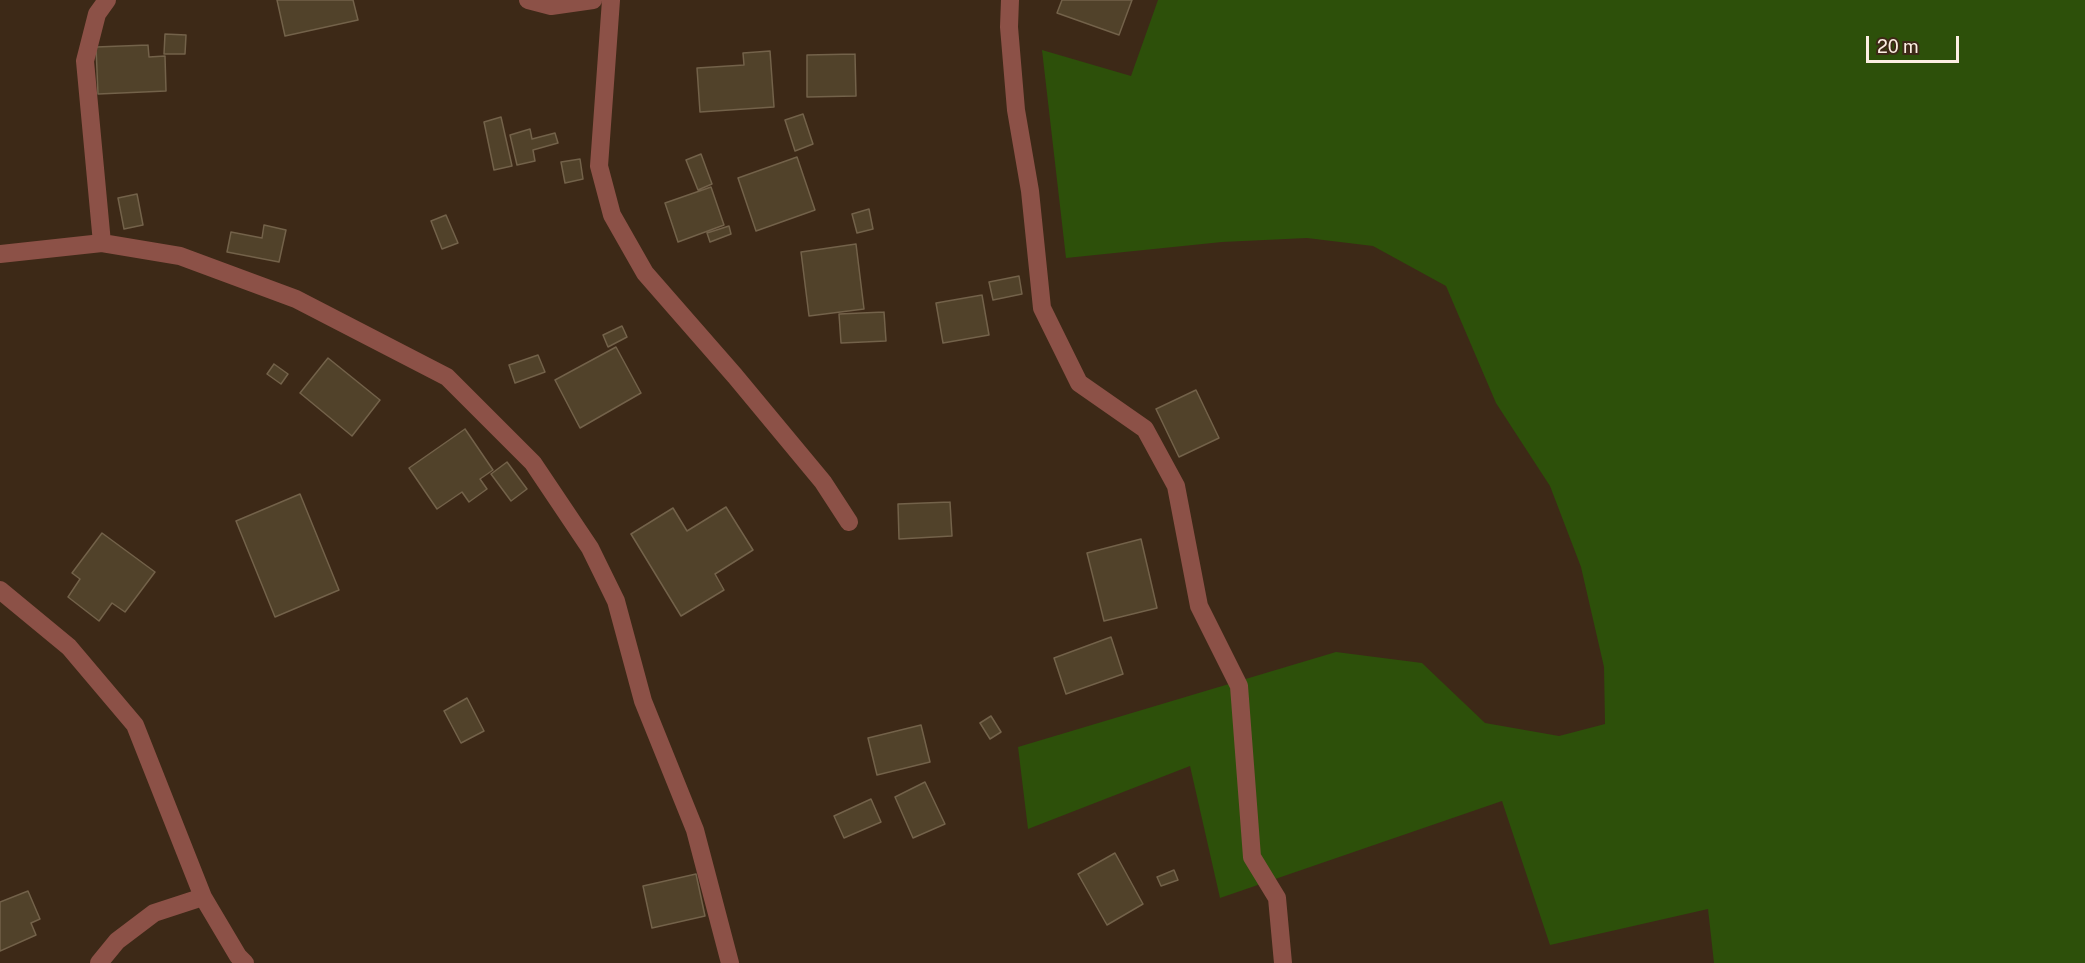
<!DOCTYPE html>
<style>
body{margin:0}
#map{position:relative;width:2085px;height:963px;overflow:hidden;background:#3d2917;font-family:"Public Sans",sans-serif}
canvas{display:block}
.scale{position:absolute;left:1866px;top:36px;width:93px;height:27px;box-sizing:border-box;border:3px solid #fceee3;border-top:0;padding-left:8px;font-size:18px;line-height:21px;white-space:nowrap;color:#fceee3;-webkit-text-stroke:4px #3d2917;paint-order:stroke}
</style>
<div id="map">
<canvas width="2085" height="963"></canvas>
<div class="scale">20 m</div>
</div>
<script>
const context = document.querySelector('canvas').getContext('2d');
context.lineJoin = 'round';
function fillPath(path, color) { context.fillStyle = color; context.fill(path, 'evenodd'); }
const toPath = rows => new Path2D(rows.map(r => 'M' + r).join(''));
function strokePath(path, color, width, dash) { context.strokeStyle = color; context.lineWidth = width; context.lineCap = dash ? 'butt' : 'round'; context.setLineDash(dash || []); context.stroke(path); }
fillPath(toPath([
 [1158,0,2085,0,2085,963,1714,963,1708,909,1550,945,1502,801,1220,898,1190,766,1028,829,1018,747,1336,652,1422,663,1485,723,1559,736,1605,724,1604,667,1581,567,1550,486,1496,403,1446,286,1373,246,1307,238,1222,242,1066,258,1042,50,1131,76]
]), '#2d500a');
const building = toPath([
 [277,0,353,0,358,20,285,36,277,0],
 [1062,0,1132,0,1119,35,1057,13,1062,0],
 [165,34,186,35,185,54,164,54,165,34],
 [148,45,149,57,165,56,166,91,98,94,96,47,148,45],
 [770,51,774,107,700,112,697,68,744,65,743,53,770,51],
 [855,54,856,96,807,97,807,55,855,54],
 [803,114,813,144,795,151,785,120,803,114],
 [501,117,512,166,494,170,484,122,501,117],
 [530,129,532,139,555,133,558,143,533,150,535,161,517,165,510,135,530,129],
 [701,154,712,184,698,190,686,160,701,154],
 [797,157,815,210,756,231,738,178,797,157],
 [580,159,583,179,565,183,561,162,580,159],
 [711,187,724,225,678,242,665,203,711,187],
 [137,194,143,225,124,229,118,198,137,194],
 [869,209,873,229,857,233,852,214,869,209],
 [446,215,458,243,442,249,431,221,446,215],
 [264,225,286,230,279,262,227,252,231,232,262,238,264,225],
 [729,226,731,234,710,242,707,233,729,226],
 [856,244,864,309,809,316,801,252,856,244],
 [1019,276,1022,294,993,300,989,282,1019,276],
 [982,295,989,335,943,343,936,303,982,295],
 [884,312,886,341,841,343,839,314,884,312],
 [622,326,627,337,608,347,603,335,622,326],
 [616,347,641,393,580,428,555,380,616,347],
 [538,355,545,372,515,383,509,365,538,355],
 [328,358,380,400,352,436,300,393,328,358],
 [274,364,288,374,281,384,267,374,274,364],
 [1196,390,1219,438,1179,457,1156,409,1196,390],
 [465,429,493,470,480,479,487,489,469,502,462,492,437,509,409,468,465,429],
 [507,462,527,489,511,501,491,474,507,462],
 [300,494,339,590,275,617,236,521,300,494],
 [950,502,952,536,899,539,898,504,950,502],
 [726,507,753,550,715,574,724,590,681,616,631,534,673,508,687,531,726,507],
 [102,533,155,572,125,612,112,603,99,621,68,597,80,579,72,573,102,533],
 [1141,539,1157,608,1104,621,1087,553,1141,539],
 [1111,637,1123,674,1066,694,1054,658,1111,637],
 [467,698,484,731,461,743,444,711,467,698],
 [991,716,1001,732,990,739,980,723,991,716],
 [921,725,930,762,877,775,868,738,921,725],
 [925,782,945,824,913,838,895,797,925,782],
 [871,799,881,822,844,838,834,816,871,799],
 [1115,853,1143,904,1107,925,1078,874,1115,853],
 [1174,870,1178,880,1161,886,1157,877,1174,870],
 [696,874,705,916,652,928,643,886,696,874],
 [28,891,40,919,31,923,36,935,0,951,0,902,28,891]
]);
fillPath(building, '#51422a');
strokePath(building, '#73624a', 1.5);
strokePath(toPath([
 [528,0,551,6,593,0],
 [611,0,599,166,612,215,645,273,735,376,823,482,849,522],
 [1010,0,1009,27,1016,110,1030,191,1042,308,1079,383,1145,429,1176,486,1199,606,1239,686,1252,857,1277,898,1283,963],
 [102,243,85,61,97,14,107,0],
 [0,254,102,243,180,256,296,299,447,377,533,463,590,548,616,601,643,701,695,830,730,963],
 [0,590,69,647,135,725,203,897,238,956,245,963],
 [99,963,117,941,154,913,203,897]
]), '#8c5147', 18);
</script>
